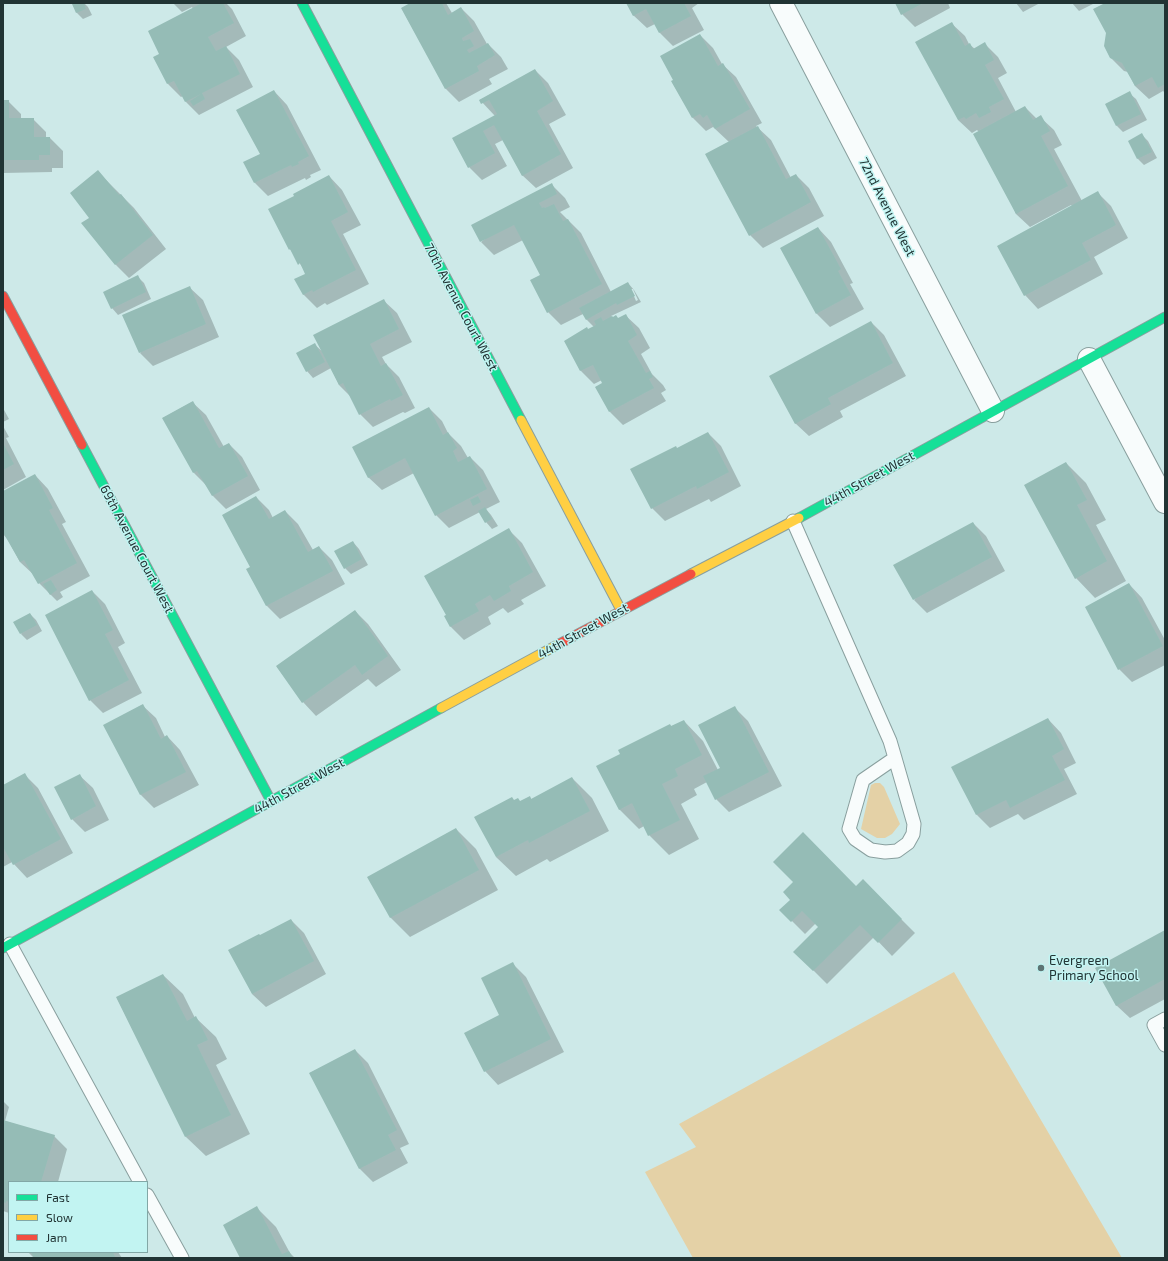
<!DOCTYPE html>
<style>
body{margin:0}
#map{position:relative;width:1168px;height:1261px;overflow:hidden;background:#cde9e8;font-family:"Exo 2",sans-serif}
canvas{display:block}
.frame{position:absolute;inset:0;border:4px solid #213434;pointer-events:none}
.legend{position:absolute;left:8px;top:1181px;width:140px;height:72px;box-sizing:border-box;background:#c2f4f2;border:1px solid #82a7a6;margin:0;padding:5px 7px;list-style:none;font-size:12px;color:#213434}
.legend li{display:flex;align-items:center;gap:8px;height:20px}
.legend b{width:20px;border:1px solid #82a7a6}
</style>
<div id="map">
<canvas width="1168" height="1261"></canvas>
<div class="frame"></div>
<ul class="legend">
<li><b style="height:5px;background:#16e098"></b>Fast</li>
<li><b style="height:5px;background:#ffcf43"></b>Slow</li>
<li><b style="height:5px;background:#f24e42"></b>Jam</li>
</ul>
</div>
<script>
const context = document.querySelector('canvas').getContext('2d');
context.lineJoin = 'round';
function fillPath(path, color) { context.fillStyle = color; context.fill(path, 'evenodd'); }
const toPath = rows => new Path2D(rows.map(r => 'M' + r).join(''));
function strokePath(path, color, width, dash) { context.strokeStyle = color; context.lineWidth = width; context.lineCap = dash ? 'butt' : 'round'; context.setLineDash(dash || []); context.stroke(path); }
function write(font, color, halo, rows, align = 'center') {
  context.font = font + ' "Exo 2",sans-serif'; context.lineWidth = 3; context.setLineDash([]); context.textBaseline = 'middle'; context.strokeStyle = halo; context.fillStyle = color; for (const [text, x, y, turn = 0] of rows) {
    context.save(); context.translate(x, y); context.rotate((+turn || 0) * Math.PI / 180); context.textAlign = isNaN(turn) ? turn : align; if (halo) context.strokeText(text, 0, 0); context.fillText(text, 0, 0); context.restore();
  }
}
fillPath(toPath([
 [875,783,880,783,884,787,900,824,892,834,885,838,877,838,861,829,871,785],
 [954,972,1122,1258,693,1258,645,1172,696,1147,679,1124]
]), '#e4d1a6');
fillPath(toPath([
 [77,3,84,3,88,7,92,15,83,19,77,13,73,5],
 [173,3,226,3,232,9,246,36,226,47,239,60,253,87,199,115,186,102,183,96,181,97,168,84,154,58,161,54,193,9,192,7,182,12],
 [412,3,446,3,452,13,461,8,474,21,487,44,488,44,501,57,508,69,489,79,492,84,459,102,446,89,402,9],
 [627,3,699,3,692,8,704,30,673,46,660,33,655,24,647,28,633,15],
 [896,3,948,3,950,8,915,27,902,14],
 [1016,3,1040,3,1023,12],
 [1072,3,1095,3,1079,11],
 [1107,3,1165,3,1165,93,1163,91,1149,99,1135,86,1128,72,1124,71,1110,57,1107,33],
 [951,23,965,36,969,44,975,49,985,44,998,57,1007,73,998,78,1016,112,1025,107,1037,119,1040,117,1054,130,1062,145,1054,149,1082,201,1098,193,1111,206,1128,238,1094,257,1103,274,1038,309,1025,295,1072,206,1071,205,1030,227,1016,214,979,132,977,130,972,133,958,120],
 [700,35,713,48,722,64,736,77,762,123,756,126,771,140,791,178,796,175,809,188,824,216,763,248,750,235,729,142,713,127,706,131,693,118,672,82],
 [535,70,548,83,566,115,549,124,573,168,536,188,522,175,503,140,495,144,507,166,482,180,469,167,453,139,495,116,480,100],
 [274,91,287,105,321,170,310,175,311,177,306,180,305,178,268,196,255,183,245,162,261,154],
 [1129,93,1136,99,1147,120,1123,132,1117,126,1106,104],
 [3,101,8,101,21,114,21,119,33,119,46,132,46,138,50,138,63,151,63,168,52,168,52,172,3,173],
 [1142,135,1148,141,1157,158,1144,165,1138,159,1129,141],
 [98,172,134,208,166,249,129,278,116,265,83,223,90,218],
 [329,176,342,190,361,225,343,234,369,284,327,305,325,303,317,308,303,294,307,274,290,249,295,196],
 [552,185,565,198,570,207,560,212,581,233,611,292,628,283,634,290,641,302,611,316,613,318,618,319,625,315,639,328,650,348,641,354,652,374,663,385,666,390,661,393,666,401,623,425,610,412,596,387,604,383,602,380,594,384,581,371,565,341,594,327,587,320,583,314,561,325,548,312,541,275,523,240,494,255,481,242],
 [631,289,633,289,638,300,636,301],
 [818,228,831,242,853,283,850,284,864,309,830,327,817,314],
 [138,277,144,283,151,299,118,315,112,308],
 [189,287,203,300,219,337,153,366,140,353],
 [383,300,397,313,412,342,382,357,386,364,399,377,415,408,405,413,403,412,373,427,360,414,350,396,339,385,331,368,313,378,307,371,314,344,323,352],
 [871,322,884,335,906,376,840,411,843,417,809,436,795,423],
 [192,402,206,415,224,447,229,444,242,457,260,490,226,509,213,496,207,486,194,473,163,418],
 [3,408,9,419,3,422],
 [429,408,442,421,448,433,461,446,468,458,470,457,483,470,500,502,486,509,491,515,498,526,492,529,486,522,480,512,449,528,436,515,414,473,382,490,368,477],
 [3,426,9,437,6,438,26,477,3,490],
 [708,433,721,446,741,486,711,502,709,499,665,521,652,508],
 [1066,463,1086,483,1106,520,1096,525,1126,581,1095,598,1076,578],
 [35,475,48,489,66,522,62,524,90,576,60,592,63,597,57,601,39,583,34,575,20,562,8,540,3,534,3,492],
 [256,497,269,510,273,518,285,511,298,524,313,550,319,547,332,560,345,584,280,619,267,606,248,570,252,568],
 [973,523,986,536,1005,571,927,613,914,600],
 [508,529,522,543,546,586,521,600,524,604,508,613,503,608,488,617,491,624,464,640,451,627,445,616,448,615],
 [353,542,359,549,368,565,351,574,345,568],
 [1129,584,1142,598,1165,640,1165,665,1132,682,1119,669],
 [92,591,105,604,125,643,118,647,142,693,103,713,90,700],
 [355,611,368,624,401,670,376,687,368,679,316,716,303,702,277,667],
 [30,614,36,620,42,631,27,640,21,634],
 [142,705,156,718,165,737,167,736,180,750,199,785,154,808,141,795,105,725],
 [735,708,748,721,782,786,729,812,716,799,707,782,694,789,697,795,681,804,699,839,669,855,649,835,644,826,639,829,619,809,621,754,670,725,672,727,684,721,703,741,718,770,721,768],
 [1048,719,1061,733,1076,763,1064,769,1077,794,1024,820,1018,814,990,828,977,815,953,767],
 [25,775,38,788,73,853,27,878,12,862,3,867,3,786],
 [79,775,93,788,109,820,85,832,72,819],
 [572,778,592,798,609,831,550,862,547,859,516,876,496,857,515,801,521,802,530,797,532,800],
 [456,829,476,849,498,890,410,937,391,918,369,877],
 [863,881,915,933,892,956,874,937,827,984,795,952,820,927,816,923,805,934,781,910,856,887],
 [291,920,304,933,326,974,266,1007,252,994,260,936],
 [1165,931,1165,999,1130,1018,1116,1005],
 [513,964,526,977,564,1052,498,1085,485,1071,501,1016],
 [163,975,183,994,195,1018,196,1018,216,1037,227,1059,216,1065,250,1134,206,1156,186,1137,117,998],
 [355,1050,368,1063,409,1144,400,1148,408,1163,373,1182,360,1169,310,1073],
 [3,1101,9,1107,5,1121,54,1136,67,1149,58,1182,9,1182,9,1213,3,1211],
 [257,1208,276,1227,290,1253,295,1258,242,1258],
 [28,1252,118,1252,122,1258,34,1258]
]), '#0003');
fillPath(toPath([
 [74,3,84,3,86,9,76,13,72,4],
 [202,3,223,3,234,23,208,37,216,51,226,46,240,74,202,93,205,99,193,106,190,101,201,94,185,102,174,81,167,84,153,57,159,54,148,31],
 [410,3,442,3,448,15,461,7,474,31,462,38,463,41,470,39,474,46,467,50,469,53,488,43,495,55,477,66,479,71,445,89,401,8],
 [626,3,684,3,691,16,659,33,646,9,633,16],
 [895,3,923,3,901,15],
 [1105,3,1165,3,1165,84,1158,88,1152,77,1135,86,1122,63,1110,58,1104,46,1106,33,1093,9],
 [952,22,965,46,970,43,973,49,985,42,994,60,985,65,1004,99,989,107,991,112,979,118,976,113,966,119,964,117,958,120,915,42],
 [700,34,718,66,723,63,750,109,715,129,707,115,703,118,700,114,692,118,671,81,673,80,660,56],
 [535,69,553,101,537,111,561,154,522,176,494,125,483,131,495,153,468,168,452,138,497,114,489,100,481,104,479,100],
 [274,90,309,156,298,162,299,164,292,167,291,165,254,183,243,162,260,154,236,110],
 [1130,91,1141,114,1116,126,1105,104],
 [3,100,9,100,9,118,34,118,34,137,50,137,50,155,39,155,39,160,3,160],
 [1025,106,1033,120,1041,115,1050,131,1041,136,1068,186,1016,214,973,134],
 [758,126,786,179,796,174,811,202,749,236,705,154],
 [1142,133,1152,152,1137,159,1128,141],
 [98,170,119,195,121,194,153,235,115,265,81,223,89,218,70,193],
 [329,175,348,212,331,221,356,270,313,292,312,290,303,295,294,279,305,274,300,263,298,265,290,249,289,250,268,209,294,196,293,194],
 [552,183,557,194,539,203,542,208,544,207,545,208,554,204,563,221,568,219,602,284,547,313,530,280,540,275,514,225,480,242,471,225],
 [1098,191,1116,225,1082,243,1091,260,1024,296,997,246],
 [818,227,841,269,838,271,851,295,816,314,780,248],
 [138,275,146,292,111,309,103,292],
 [628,282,635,296,617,305,616,303,586,320,579,308],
 [190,286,206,324,139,353,122,315],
 [384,299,399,329,370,344,381,366,386,363,403,395,391,401,390,399,359,415,343,383,339,385,313,335],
 [626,314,637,335,628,341,646,373,650,371,653,377,649,379,654,388,609,412,595,387,602,383,593,365,580,371,564,341,587,327,588,329,596,325,594,321,601,317,603,321,612,316,613,317,616,315,618,318],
 [871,321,893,363,828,398,831,404,795,424,769,376],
 [315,343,325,362,306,372,296,353],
 [193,401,219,448,229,443,248,476,212,496,197,471,193,473,162,418],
 [429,407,443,435,448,432,457,448,453,451,458,462,470,456,487,489,435,516,405,458,368,478,352,447],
 [708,432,729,472,697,489,696,486,651,509,630,469,676,446,677,448],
 [3,443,14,464,3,470],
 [1066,462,1087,500,1077,505,1107,561,1075,579,1024,485],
 [35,474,53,508,49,510,77,563,38,584,24,560,20,562,4,534,3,535,3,491],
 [256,496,269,519,285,510,308,552,319,546,333,571,266,606,246,569,250,567,222,515],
 [478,496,481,502,473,506,470,500],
 [485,507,492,519,485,523,478,511],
 [973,522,992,557,913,600,893,565],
 [509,528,533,572,509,586,511,591,494,601,490,595,475,604,479,611,450,627,444,616,446,615,424,576],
 [353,541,362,559,344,569,334,551],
 [51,580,57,590,50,595,43,584],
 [1129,583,1163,646,1118,670,1085,607],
 [92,590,113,630,105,634,129,680,89,701,45,615],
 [355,610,388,656,362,675,355,665,302,703,276,666],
 [30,613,37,625,20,634,13,622],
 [143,704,161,739,167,735,186,772,140,795,103,725],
 [735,706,769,772,715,800,703,776,720,768,698,725],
 [1048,718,1064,749,1052,756,1065,780,1010,808,1006,800,976,815,951,767],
 [684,720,702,755,675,769,678,776,662,784,680,820,648,836,632,803,619,810,596,766,620,754,618,750,670,724,671,726],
 [25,773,61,839,13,865,3,847,3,785],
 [80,774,96,806,71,820,54,787],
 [572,777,590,811,529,843,528,840,496,857,474,817,512,797,514,800,518,798,520,801,530,796,531,799],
 [456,828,479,870,390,918,367,877],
 [803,832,856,886,863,879,902,919,878,943,860,925,813,971,793,952,818,927,802,911,791,922,779,910,790,900,783,892,793,882,773,862],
 [291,919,314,961,252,994,228,950,259,934,260,935],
 [1165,930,1165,979,1116,1006,1095,968],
 [513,962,551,1039,484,1072,464,1033,499,1015,481,978],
 [163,974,187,1021,196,1016,208,1040,197,1045,231,1115,185,1137,116,997],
 [355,1049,397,1130,388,1135,396,1150,359,1169,309,1073],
 [3,1120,55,1135,41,1182,9,1182,9,1202,6,1201,6,1203,3,1202],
 [257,1206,282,1254,289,1251,293,1258,240,1258,223,1225],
 [31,1252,113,1252,115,1257,113,1258,34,1258]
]), '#95bcb6');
const lane = toPath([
 [793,521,890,741,895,758,914,824,913,834,908,843,897,851,885,852,871,850,855,839,849,829,863,780,895,758],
 [10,944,140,1182],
 [1165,1019,1154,1025,1165,1045],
 [147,1195,182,1258]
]);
const street = toPath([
 [781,3,993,411],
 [1089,359,1165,502]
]);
const fast = toPath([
 [302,3,521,420],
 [82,445,271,801],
 [799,518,1165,317],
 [3,948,441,708]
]);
const slow = toPath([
 [521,420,621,610],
 [691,574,799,518],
 [441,708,559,644]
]);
const jam = toPath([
 [3,296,82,445],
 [559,644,691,574]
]);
strokePath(lane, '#899f9e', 15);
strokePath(street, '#899f9e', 24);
strokePath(fast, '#899f9e', 11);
strokePath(slow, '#899f9e', 11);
strokePath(jam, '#899f9e', 11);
strokePath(lane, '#f8fcfc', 13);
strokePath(street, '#f8fcfc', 22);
strokePath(fast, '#16e098', 9);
strokePath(slow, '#ffcf43', 9);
strokePath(jam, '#f24e42', 9);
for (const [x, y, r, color] of [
 [1041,968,4,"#5d7373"]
]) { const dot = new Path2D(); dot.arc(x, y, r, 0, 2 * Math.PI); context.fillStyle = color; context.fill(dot); strokePath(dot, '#c2f4f2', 1.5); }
write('13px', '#213434', '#c2f4f2', [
 ["72nd Avenue West",887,207,63],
 ["70th Avenue Court West",461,307,62],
 ["44th Street West",869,479,-29],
 ["69th Avenue Court West",137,549,62],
 ["44th Street West",583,631,-29],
 ["44th Street West",299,786,-29]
]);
write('13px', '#213434', '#c2f4f2', [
 ["Evergreen",1049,961],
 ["Primary School",1049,976]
], 'left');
</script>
